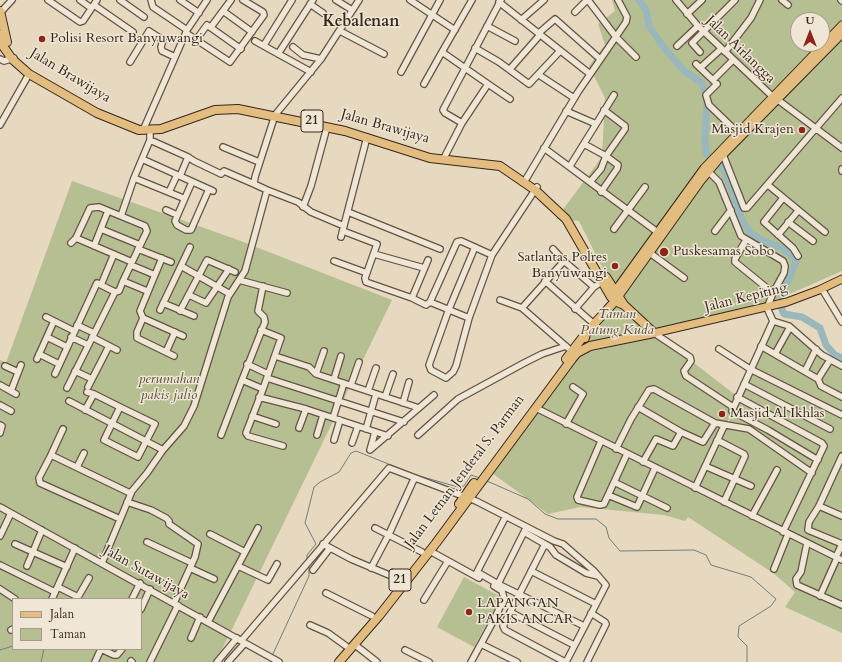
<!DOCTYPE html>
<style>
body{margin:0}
#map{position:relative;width:842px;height:662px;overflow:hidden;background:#e6d9bf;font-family:Cardo,serif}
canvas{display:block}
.legend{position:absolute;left:12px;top:598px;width:130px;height:52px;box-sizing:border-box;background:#efe6d5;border:1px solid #a5998b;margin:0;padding:5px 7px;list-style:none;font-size:12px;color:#36261b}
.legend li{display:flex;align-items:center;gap:8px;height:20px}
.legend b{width:20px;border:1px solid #a5998b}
.north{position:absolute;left:790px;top:12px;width:40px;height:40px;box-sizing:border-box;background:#efe6d5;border:1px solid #a5998b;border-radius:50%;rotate:0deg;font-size:11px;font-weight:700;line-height:16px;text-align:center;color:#36261b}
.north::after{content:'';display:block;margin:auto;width:14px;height:18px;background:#8f2418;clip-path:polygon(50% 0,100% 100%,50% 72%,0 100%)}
</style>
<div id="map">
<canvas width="842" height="662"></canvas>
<ul class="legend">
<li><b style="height:5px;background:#e3bc80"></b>Jalan</li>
<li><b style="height:11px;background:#b5bf92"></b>Taman</li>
</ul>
<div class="north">U</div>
</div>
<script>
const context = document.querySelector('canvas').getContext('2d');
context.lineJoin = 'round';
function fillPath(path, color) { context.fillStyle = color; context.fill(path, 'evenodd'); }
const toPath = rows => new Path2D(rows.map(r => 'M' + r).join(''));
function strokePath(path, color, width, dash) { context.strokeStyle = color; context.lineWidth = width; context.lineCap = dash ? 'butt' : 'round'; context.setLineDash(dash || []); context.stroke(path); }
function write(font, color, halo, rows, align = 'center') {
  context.font = font + ' Cardo,serif'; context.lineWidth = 3; context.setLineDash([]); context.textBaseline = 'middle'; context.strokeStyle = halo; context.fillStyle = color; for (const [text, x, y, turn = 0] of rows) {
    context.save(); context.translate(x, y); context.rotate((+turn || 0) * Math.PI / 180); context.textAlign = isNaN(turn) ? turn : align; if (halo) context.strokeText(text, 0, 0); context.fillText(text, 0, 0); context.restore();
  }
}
fillPath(toPath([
 [612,0,842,0,842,271,760,307,569,354,605,304,616,295,579,221,556,219,602,157,605,98,589,66,605,45,598,24,615,11],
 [798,20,822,20,822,44,798,44],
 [72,181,238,240,392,300,216,662,0,662,0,360,6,363],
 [13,599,141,599,141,649,13,649],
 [775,323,842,362,842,633,785,607,795,592,773,573,688,517,685,521,664,515,580,507,548,514,492,473,570,356,659,336,738,397,715,451],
 [464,577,501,597,474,647,437,627]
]), '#b5bf92');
strokePath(toPath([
 [487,481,528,499,545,514,558,519,596,519,606,527,609,538,620,551,694,550,706,555,711,565,751,577,776,599,771,606,739,626,738,637,747,646,747,662],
 [307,560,307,555,316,544,305,523,314,487,320,482,339,472,351,453,356,451,416,475,458,487,464,486,471,475,480,478],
 [0,650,13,646],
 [272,656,309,576,309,564],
 [41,662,44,649]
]), '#727e7b', 1);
strokePath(toPath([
 [639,0,646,10,649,26,665,49,684,71,702,83,707,98,705,140,706,153,724,170,743,222,750,233,762,240,781,248,791,255,796,262,783,293,782,310,784,314,802,317,820,328,826,345,835,355,842,358]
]), '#9ab8bb', 7);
const minor = toPath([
 [48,0,80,22,83,21,97,0],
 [80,0,91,8],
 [120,0,144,17],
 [151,0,153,7,187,30],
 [180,0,199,13],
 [336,0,352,10],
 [410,0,455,30],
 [588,0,616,37,636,57],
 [676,0,698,26,773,97],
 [782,0,788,5],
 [841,0,842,1],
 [499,2,590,74],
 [310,4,323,13],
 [94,5,133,32],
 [223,11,252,32],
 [575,12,587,0],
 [0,13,12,0],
 [687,14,702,0],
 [521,20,544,0],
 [487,26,515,41],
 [211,27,231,0],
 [340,31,384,54],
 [186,33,230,62,264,15,263,12,243,0],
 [196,40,207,25,241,49],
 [255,41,311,72],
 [264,45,292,0],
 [677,46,698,26],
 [293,47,303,55,321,59],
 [475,48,499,62,529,84,560,51],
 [700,52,692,43,735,0],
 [725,52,751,18,760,0],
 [278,54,313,0],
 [0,59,4,61,14,58],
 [130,62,149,31,163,40,161,47,162,51,175,57],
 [696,64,717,84,706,95,709,105,737,132],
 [700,68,721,49],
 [510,69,539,36,540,32,555,19,600,59],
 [401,72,440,0],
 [539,75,574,98],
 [713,80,733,60],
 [424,84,442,52],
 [488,84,510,99],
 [778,100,842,148],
 [566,111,596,124],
 [462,123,445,113,443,110,501,0],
 [0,125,29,74],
 [144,128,187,30,207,0],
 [150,140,188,157,194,161,217,172,221,174,224,171,254,184],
 [584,144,606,156,618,165,617,169,601,192],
 [223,147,259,162],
 [544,148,660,234],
 [722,152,744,208,747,208,842,98],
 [445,156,462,123,488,84,442,52,472,0],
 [142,159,213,191],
 [570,166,614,95],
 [706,169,719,182,741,236,783,261,785,266,784,273,773,293,767,308,773,321,732,411,768,430,818,460],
 [842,169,842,171],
 [180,176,188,157],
 [134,178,183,198],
 [526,179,578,92,626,22,627,17,618,0],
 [192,182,175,221,177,225,186,230,191,230,209,189],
 [590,182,601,169,606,156,625,129,625,126,604,110],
 [768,185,825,232],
 [267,190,298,202,311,212,344,226],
 [169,192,177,175],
 [783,198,764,222,793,248,798,256],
 [303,207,311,186,327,127],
 [166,210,177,215],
 [348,212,440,249],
 [121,216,134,178,150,140,150,130],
 [788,222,813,241],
 [101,229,140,245],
 [614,229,645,187],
 [343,231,377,244,365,278,366,282,412,298,426,305,430,302],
 [715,231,731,210],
 [778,235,798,211],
 [341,237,367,137],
 [746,240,735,259,735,262,773,293],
 [71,243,76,238],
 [94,246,108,211],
 [475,247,449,309,429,365,431,370,446,378,453,372,456,366,469,318,492,255,537,187],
 [138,249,171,262],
 [553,249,564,261,594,287,605,280],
 [650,253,684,278],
 [374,254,424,268],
 [162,258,140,311,143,318,183,336],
 [334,261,367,273],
 [131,265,155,275],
 [181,266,230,294],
 [239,280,287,293],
 [123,281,147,291],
 [545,281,594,324],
 [101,285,114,254],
 [263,286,258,311,264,317,265,322,242,380,263,389,246,433,248,436,283,446],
 [822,289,842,322],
 [189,295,206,303,229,269],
 [412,298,428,260],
 [500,300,522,308,568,348],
 [163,303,194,316],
 [522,308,564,261],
 [575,309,594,287],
 [160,310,190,247],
 [180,311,207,260,235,272],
 [46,317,74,331],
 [143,318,137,332,137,338,174,356],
 [469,318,430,302,457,242,461,241,492,255],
 [773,321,789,326,822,355,842,366],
 [77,325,94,333],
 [261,330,281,338,263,389],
 [654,333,690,357,691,361,684,371,686,376,733,407],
 [47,337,67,347],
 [71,337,88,345],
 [92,337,117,350],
 [761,346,818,379,821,386,842,397],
 [719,349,750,369,842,415],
 [166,352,175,332],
 [39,354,59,364],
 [775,354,790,327],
 [275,356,309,367,316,374,419,408],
 [37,359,54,321],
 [247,364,268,374],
 [5,366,18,372],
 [75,371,92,379],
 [805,371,816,349],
 [55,374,97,283,115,292],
 [316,374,324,351],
 [267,378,404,422],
 [334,379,341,356],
 [818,379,830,360],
 [744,384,830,429],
 [0,385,16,394],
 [351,385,359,362],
 [88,387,109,346],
 [67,388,115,292,119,291,123,281,147,231,145,226,99,207,90,208,76,238,132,262],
 [11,391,21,365],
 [368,391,376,368],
 [87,392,94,394,120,407,153,423,155,424,138,457,104,440,120,407],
 [259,397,306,409,388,436],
 [385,397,393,374],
 [737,397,822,443,824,446,783,532],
 [69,401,163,450],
 [403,403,409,382],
 [0,405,11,411],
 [638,407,681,432,703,442,715,423],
 [536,408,842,560],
 [85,410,94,394],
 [252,416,276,424],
 [333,418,344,383],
 [566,424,583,394,573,387],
 [0,425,2,426,0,433],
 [299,428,306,409],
 [366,429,376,394],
 [375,432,370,450,434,395],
 [221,435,242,380],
 [317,435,323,415],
 [418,435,458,399,524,363,542,354,566,346],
 [334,440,340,420],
 [717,440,744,454,745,456,724,502],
 [601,441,577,497,578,500,600,505,604,504,627,454],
 [352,443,358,426],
 [616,449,631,419,649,390,654,389,715,423,749,429,812,473],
 [51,455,63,429],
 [842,456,819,506,842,516],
 [643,462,656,439,673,446,681,432],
 [705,466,751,486],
 [77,467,84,453],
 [614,482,667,508],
 [695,488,724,426],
 [608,495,637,507,655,468],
 [127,502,151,510,166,518,169,521,169,524,198,544,195,557,174,603],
 [819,506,809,522,808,530,842,544],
 [0,507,279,662],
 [506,516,477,572,498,584,584,626],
 [752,516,777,470],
 [120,519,40,483,39,478,51,455,130,493],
 [375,528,422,552],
 [524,532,550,547,556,555,586,573,598,576],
 [210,534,245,552],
 [0,536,11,513],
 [147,542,192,563],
 [807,543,801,572,796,579,797,585,842,605],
 [15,544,67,567],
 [323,544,351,559,401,580],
 [545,544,503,626,505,630,565,662],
 [430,551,479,578],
 [836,557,842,544],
 [102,563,132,491,147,473,163,450,184,426,194,406,228,297,245,271,267,190,254,184,255,177,275,115,321,59,359,0],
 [0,565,55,592],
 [27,566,42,530],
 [238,566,268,580,277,564],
 [190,568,214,579],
 [371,568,389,534,414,479],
 [774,569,788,534],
 [313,570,330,548],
 [531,571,596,604],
 [498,584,525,530],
 [58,587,78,597,77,599],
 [0,589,15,599],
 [326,593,372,616],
 [820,596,837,558],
 [78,597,89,578],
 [52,599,75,548],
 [132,599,140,583],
 [424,600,448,561],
 [141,609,150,589],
 [510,612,574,645],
 [208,622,258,528],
 [310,625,328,633,346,646],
 [11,630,13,629],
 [191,638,200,617],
 [241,641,389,468,476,501,554,541,563,544,594,571,606,585,566,662],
 [354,644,377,662],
 [481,644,517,662],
 [405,650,429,662],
 [131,661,132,662],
 [95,662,101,649,114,655,117,655,122,649],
 [150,662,178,605],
 [217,662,237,638],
 [228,662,245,643],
 [471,662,495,618,504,598,502,591,494,586],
 [587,662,606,624,605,622,591,613]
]);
const major = toPath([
 [615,291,704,168,842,25],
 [619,296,701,181,720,158,842,34],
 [654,333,787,302,819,290,842,279]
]);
const highway = toPath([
 [0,11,7,42],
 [0,35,3,46,12,59,29,74,97,113,139,130,161,129,215,110,238,109,345,131,430,158,500,166,535,190,566,219,611,297,615,301,624,305,654,333],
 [606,277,624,305],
 [585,338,586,333,594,324,618,298],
 [566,359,586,333],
 [459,504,474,483],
 [339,662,379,616,436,543,572,359,577,353,590,346,654,333]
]);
strokePath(minor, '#625344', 8);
strokePath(major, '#36261b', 9);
strokePath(highway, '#36261b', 10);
strokePath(minor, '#efe6d5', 5.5);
strokePath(major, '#e3bc80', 7);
strokePath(highway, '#e3bc80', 8);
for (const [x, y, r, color] of [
 [42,39,4,"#8f2418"],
 [802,130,4,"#8f2418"],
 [664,252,5,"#8f2418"],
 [615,266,4,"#8f2418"],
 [722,414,4,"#8f2418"],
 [469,612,4,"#8f2418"]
]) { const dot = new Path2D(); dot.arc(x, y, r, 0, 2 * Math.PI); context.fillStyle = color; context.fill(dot); strokePath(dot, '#efe6d5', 1.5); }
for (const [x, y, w] of [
 [312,121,22],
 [400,580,22]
]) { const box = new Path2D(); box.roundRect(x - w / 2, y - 11, w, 22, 3); context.fillStyle = '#efe6d5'; context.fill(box); strokePath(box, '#36261b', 1); }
write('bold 13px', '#36261b', null, [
 ["21",312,121],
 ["21",400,580]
]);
write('14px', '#36261b', '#efe6d5', [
 ["Polisi Resort Banyuwangi",50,39],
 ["Masjid Krajen",794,130,"right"],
 ["Puskesamas Sobo",673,252],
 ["Satlantas Polres",607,258,"right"],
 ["Banyuwangi",607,274,"right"],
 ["Masjid Al Ikhlas",730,414],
 ["LAPANGAN",477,604],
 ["PAKIS ANCAR",477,620]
], 'left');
write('14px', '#36261b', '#efe6d5', [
 ["Jalan Airlangga",740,50,44],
 ["Jalan Brawijaya",70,76,31],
 ["Jalan Brawijaya",385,127,16],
 ["Jalan Kepiting",746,298,-14],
 ["Jalan Letnan Jenderal S. Parman",465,472,-53],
 ["Jalan Sutawijaya",146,573,29]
]);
write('italic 14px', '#564c39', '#efe6d5', [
 ["Taman",617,315],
 ["Patung Kuda",617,331],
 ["perumahan",169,380],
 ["pakis jalio",169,396]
]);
write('bold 16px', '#36261b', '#efe6d5', [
 ["Kebalenan",361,22]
]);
</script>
